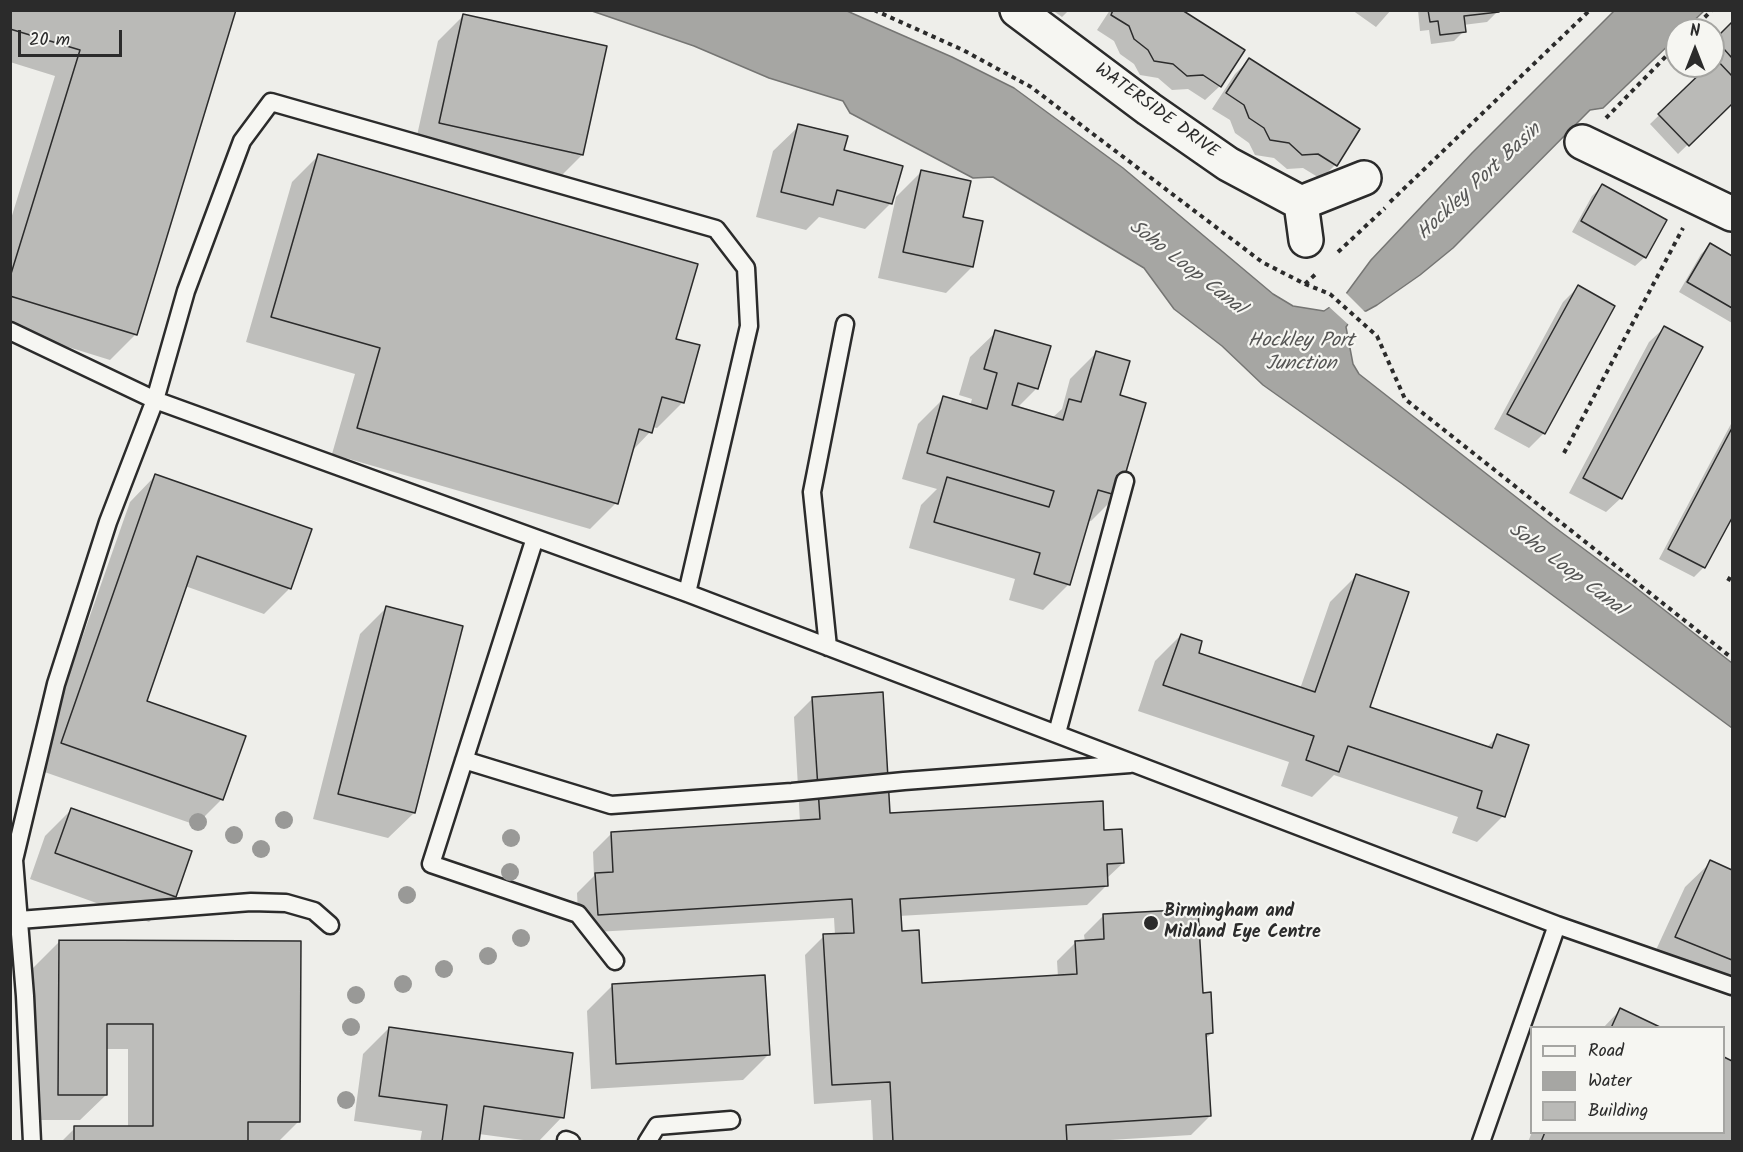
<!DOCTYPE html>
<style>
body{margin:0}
#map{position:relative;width:1743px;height:1152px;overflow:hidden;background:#eeeeea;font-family:Kalam,sans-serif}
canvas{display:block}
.frame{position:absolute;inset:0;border:12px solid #2b2b2b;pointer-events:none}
.legend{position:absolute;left:1530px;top:1026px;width:195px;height:108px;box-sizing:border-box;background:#f6f6f2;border:2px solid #a5a5a2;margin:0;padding:8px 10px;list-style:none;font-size:18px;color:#2b2b2b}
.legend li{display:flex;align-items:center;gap:12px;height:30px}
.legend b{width:30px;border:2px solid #a5a5a2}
.north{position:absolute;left:1665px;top:18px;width:60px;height:60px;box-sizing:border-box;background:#f6f6f2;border:2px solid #a5a5a2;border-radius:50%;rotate:0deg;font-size:16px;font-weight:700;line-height:24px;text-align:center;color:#2b2b2b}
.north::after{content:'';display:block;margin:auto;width:21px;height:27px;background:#2b2b2b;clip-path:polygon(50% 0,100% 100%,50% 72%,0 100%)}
.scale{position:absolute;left:18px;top:30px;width:104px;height:27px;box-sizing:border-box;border:3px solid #2b2b2b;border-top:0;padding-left:8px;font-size:18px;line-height:21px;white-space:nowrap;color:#2b2b2b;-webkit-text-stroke:4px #f6f6f2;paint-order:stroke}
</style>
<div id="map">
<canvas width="1743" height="1152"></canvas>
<div class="frame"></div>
<ul class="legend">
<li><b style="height:8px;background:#f6f6f2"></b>Road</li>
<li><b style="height:16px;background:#a6a6a3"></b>Water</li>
<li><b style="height:16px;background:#babab7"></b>Building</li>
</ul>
<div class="north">N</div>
<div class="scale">20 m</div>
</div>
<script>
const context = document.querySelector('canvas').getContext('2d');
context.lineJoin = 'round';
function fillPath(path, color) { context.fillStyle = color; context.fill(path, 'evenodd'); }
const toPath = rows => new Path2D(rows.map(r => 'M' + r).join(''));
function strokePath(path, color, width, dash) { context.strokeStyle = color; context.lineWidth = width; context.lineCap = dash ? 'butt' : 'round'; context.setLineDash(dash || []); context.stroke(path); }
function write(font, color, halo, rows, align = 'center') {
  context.font = font + ' Kalam,sans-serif'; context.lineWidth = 4.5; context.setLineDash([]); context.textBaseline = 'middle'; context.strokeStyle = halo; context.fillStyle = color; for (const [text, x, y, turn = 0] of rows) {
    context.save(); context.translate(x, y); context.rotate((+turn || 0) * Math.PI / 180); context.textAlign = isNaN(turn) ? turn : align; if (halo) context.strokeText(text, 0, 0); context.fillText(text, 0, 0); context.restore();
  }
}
const water = toPath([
 [592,11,847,11,952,57,1014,88,1123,168,1273,294,1293,306,1324,311,1343,298,1371,260,1472,153,1614,11,1704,11,1684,30,1677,30,1677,37,1603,108,1590,110,1453,248,1420,275,1377,305,1366,311,1356,312,1346,327,1353,364,1359,374,1553,526,1635,587,1732,663,1732,728,1401,483,1263,385,1222,346,1174,309,1144,268,993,177,973,178,850,113,843,101,769,78,694,46,592,11]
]);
fillPath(water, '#a6a6a3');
strokePath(water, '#757573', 1.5);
fillPath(toPath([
 [1344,291,1367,314,1358,315,1350,326,1327,305]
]), '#eeeeea');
fillPath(toPath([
 [10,10,235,10,136,334,110,360,10,329,10,222,55,76,10,62],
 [1052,10,1069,10,1062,17],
 [1110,10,1180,10,1220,86,1205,100,1188,89,1172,90,1158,78,1140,75,1134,64,1120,54,1114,41,1097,30],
 [1352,10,1391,10,1376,27],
 [1418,10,1497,10,1497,12,1487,22,1463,25,1464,31,1454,41,1431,44,1429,30,1420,31],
 [464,15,582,155,556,181,414,149,438,41],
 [1732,24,1732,102,1678,154,1650,124,1710,66,1713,66,1713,63,1716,60,1713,57,1713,43],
 [1249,60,1335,165,1321,179,1303,168,1287,169,1274,158,1255,155,1249,143,1235,133,1230,120,1212,109,1235,74],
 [799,126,843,151,891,203,865,229,819,217,806,230,756,217,773,151],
 [318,156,683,402,657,428,652,427,650,432,632,451,616,503,590,529,332,454,355,374,246,342,292,182],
 [922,171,961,218,972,267,946,293,878,278,896,197],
 [1602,186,1645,257,1635,266,1572,232,1592,196],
 [1710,245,1732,257,1732,323,1679,292,1701,254],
 [1578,287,1613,306,1544,433,1529,448,1494,429,1563,302],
 [1664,328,1621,498,1606,512,1569,493,1649,342],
 [996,332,1037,388,1017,408,1052,418,1062,409,1070,379,1096,353,1118,396,1117,495,1091,521,1088,520,1069,584,1043,610,1009,600,1015,579,909,548,921,505,937,489,902,479,918,424,944,398,970,406,972,399,959,395,970,357],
 [1732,422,1732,514,1704,567,1694,577,1659,559],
 [155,476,290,588,264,614,185,586,145,702,222,799,196,825,36,769,130,502],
 [1356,576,1368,707,1486,748,1498,736,1503,816,1477,842,1452,833,1458,817,1334,775,1312,797,1281,786,1289,762,1138,711,1155,661,1181,635,1197,653,1300,689,1330,602],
 [386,608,414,813,388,838,313,819,360,634],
 [813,698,889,815,1103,832,1123,863,1106,879,1106,886,1087,905,899,916,900,932,920,985,1058,977,1057,961,1076,942,1085,942,1084,935,1103,916,1202,995,1212,1033,1205,1039,1210,1116,1191,1135,1078,1142,873,1142,871,1100,814,1104,805,955,824,936,835,935,834,918,579,933,577,893,594,876,593,852,612,833,800,822,794,717],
 [71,810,175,896,149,922,30,879,45,836],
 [1711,862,1732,871,1732,991,1729,995,1650,963,1685,887],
 [59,942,299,1121,278,1142,61,1142,75,1128,128,1128,128,1049,106,1049,106,1095,80,1120,33,1120,33,968],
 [613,985,769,1054,743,1080,591,1089,587,1011],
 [1620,1010,1658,1028,1603,1028],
 [389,1028,562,1117,538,1142,479,1134,478,1142,420,1142,422,1131,354,1121,363,1054],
 [1724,1058,1732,1063,1732,1142,1528,1142,1532,1132,1724,1132]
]), '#0003');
const building = toPath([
 [10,10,236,10,137,335,10,296,10,277,80,50,10,29,10,10],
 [1113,10,1182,10,1245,50,1221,87,1203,75,1187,76,1173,64,1154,61,1148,50,1134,39,1129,26,1111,15,1113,10],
 [1428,10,1498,10,1499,12,1464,16,1466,32,1440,35,1438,21,1430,22,1428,10],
 [463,14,607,46,583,155,439,123,463,14],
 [1732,22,1732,58,1715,39,1732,22],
 [1249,58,1360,129,1337,166,1318,154,1302,155,1289,143,1270,140,1264,128,1249,118,1244,105,1226,93,1249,58],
 [1715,58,1732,76,1732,104,1689,146,1658,114,1708,66,1713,66,1713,61,1715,58],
 [798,124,848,136,844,150,903,166,892,204,837,190,833,205,781,192,798,124],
 [318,154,698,264,676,339,700,345,684,403,662,397,652,433,639,429,618,504,357,428,380,348,271,317,318,154],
 [921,170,971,181,963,217,983,221,973,267,903,252,921,170],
 [1602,184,1667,220,1646,258,1581,221,1602,184],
 [1710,243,1732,256,1732,308,1687,282,1710,243],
 [1578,285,1615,306,1545,434,1507,414,1578,285],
 [1664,326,1703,347,1622,499,1583,478,1664,326],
 [995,330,1051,346,1038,389,1018,383,1012,405,1063,420,1069,399,1081,402,1096,351,1130,361,1120,395,1146,403,1119,496,1098,490,1070,585,1034,574,1040,553,934,522,947,477,1049,507,1054,491,927,453,943,396,987,409,997,373,984,369,995,330],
 [1732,428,1732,518,1705,568,1668,549,1732,428],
 [155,474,312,529,291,589,197,556,147,701,246,736,223,800,61,743,155,474],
 [1356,574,1409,592,1370,707,1492,748,1497,734,1529,745,1505,817,1477,808,1482,791,1348,746,1339,772,1306,760,1314,736,1163,685,1181,634,1202,641,1199,653,1315,692,1356,574],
 [386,606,463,626,415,813,338,794,386,606],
 [883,692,890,813,1103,801,1104,830,1122,829,1124,863,1107,864,1108,886,900,899,902,931,919,930,922,983,1077,974,1075,941,1104,939,1103,914,1198,909,1203,993,1211,992,1213,1033,1206,1034,1211,1116,1066,1125,1067,1142,893,1142,890,1082,832,1085,823,934,854,933,852,899,598,915,595,873,613,872,611,832,820,819,812,697,883,692],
 [71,808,192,851,176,897,55,853,71,808],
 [1710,860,1732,870,1732,960,1675,937,1710,860],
 [59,940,301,941,300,1122,248,1122,248,1142,74,1142,74,1126,153,1126,153,1024,107,1024,107,1095,58,1095,59,940],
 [765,975,770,1055,616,1064,612,984,765,975],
 [1620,1008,1662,1028,1611,1028,1620,1008],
 [389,1027,573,1053,564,1118,484,1106,479,1142,442,1142,447,1105,379,1096,389,1027],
 [1724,1057,1732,1061,1732,1142,1541,1142,1545,1132,1724,1132,1724,1057]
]);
fillPath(building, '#babab7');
strokePath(building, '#2b2b2b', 1.5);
const lane = toPath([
 [10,331,155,400,687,593,1557,925,1732,986],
 [535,538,431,864,578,914,615,961],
 [828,647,812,492,845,324],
 [1057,733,1125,481],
 [464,760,611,805,792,792,904,781,1130,764],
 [19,920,251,902,286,903,314,911,330,925],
 [32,1142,25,996,14,860,56,684,108,522,155,400,186,291,242,141,271,102,716,229,746,268,749,326,687,593],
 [566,1142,566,1140,571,1142],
 [647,1142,657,1126,731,1120],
 [1481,1142,1557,925]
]);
const street = toPath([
 [1017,10,1149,109,1228,164,1301,203,1364,178],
 [1582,142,1732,214],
 [1301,203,1306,240]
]);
strokePath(lane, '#2b2b2b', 21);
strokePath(street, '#2b2b2b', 38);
strokePath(toPath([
 [874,10,963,50,1031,87,1262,262,1305,284,1330,294,1377,336,1405,399,1732,658],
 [1692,30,1712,10],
 [1606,118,1677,45],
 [1390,202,1590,10],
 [1338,252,1385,208],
 [1305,284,1318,272],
 [1564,453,1683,228],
 [1728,581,1732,574]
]), '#2b2b2b', 4, [4.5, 4.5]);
strokePath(lane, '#f6f6f2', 16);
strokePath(street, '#f6f6f2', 33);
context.fillStyle = '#999997';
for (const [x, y] of [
 [284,820],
 [198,822],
 [234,835],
 [511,838],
 [261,849],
 [510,872],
 [407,895],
 [521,938],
 [488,956],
 [444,969],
 [403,984],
 [356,995],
 [351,1027],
 [346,1100]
]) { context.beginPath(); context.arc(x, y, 9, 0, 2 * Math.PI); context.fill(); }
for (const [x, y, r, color] of [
 [1151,923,8,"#2b2b2b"]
]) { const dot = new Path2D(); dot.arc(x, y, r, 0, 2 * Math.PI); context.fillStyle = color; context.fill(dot); strokePath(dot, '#f6f6f2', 2); }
write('18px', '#2b2b2b', '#f6f6f2', [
 ["WATERSIDE DRIVE",1156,112,36]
]);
write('bold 18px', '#2b2b2b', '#f6f6f2', [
 ["Birmingham and",1164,913],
 ["Midland Eye Centre",1164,934]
], 'left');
write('italic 20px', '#565655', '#f6f6f2', [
 ["Hockley Port Basin",1480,183,-43],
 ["Soho Loop Canal",1186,269,38],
 ["Hockley Port",1301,343],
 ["Junction",1301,366],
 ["Soho Loop Canal",1566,571,37]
]);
</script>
